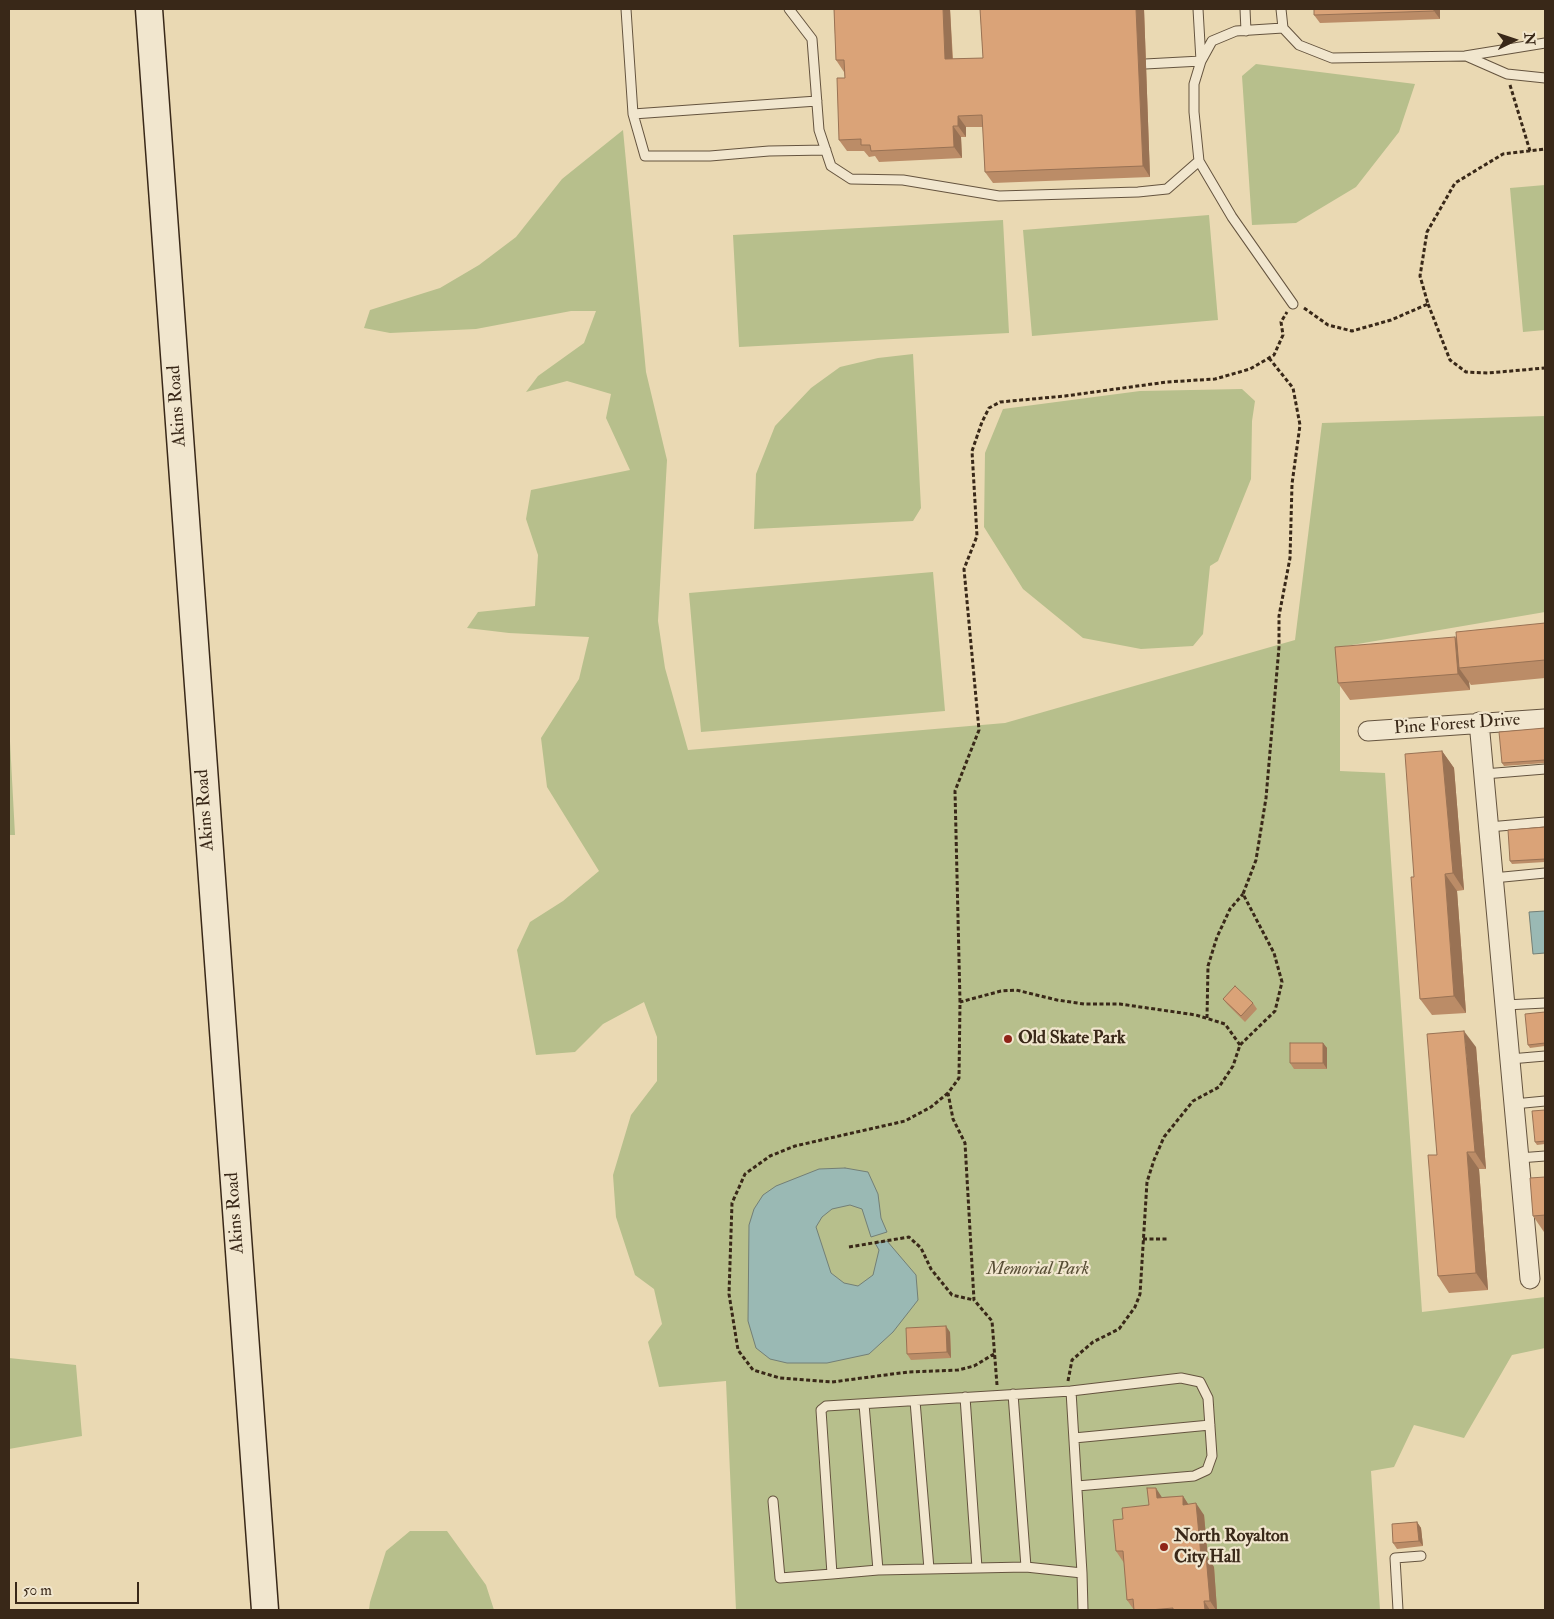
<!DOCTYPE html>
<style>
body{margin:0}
#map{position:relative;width:1554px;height:1619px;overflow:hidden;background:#ead9b3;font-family:"IM FELL Double Pica",serif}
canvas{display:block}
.frame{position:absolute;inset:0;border:10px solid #392818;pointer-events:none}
.north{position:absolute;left:1489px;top:15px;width:50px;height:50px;-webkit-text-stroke:4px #f1e6ce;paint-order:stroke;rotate:86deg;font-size:14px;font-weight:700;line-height:20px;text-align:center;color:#392818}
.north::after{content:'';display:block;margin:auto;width:18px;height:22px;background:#392818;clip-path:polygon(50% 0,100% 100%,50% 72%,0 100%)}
.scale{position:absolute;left:15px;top:1582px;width:124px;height:22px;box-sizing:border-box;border:2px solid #392818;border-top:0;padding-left:6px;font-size:15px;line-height:18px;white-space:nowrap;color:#392818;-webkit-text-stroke:4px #f1e6ce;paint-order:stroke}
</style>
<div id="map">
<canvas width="1554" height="1619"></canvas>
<div class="frame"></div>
<div class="north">N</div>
<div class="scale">50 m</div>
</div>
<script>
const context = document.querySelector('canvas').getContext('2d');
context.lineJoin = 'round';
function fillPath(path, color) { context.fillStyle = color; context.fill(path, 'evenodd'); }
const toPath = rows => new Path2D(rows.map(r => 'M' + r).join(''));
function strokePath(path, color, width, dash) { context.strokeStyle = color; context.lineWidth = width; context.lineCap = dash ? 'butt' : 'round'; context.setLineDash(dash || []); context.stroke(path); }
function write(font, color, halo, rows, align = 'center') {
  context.font = font + ' "IM FELL Double Pica",serif'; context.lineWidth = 4.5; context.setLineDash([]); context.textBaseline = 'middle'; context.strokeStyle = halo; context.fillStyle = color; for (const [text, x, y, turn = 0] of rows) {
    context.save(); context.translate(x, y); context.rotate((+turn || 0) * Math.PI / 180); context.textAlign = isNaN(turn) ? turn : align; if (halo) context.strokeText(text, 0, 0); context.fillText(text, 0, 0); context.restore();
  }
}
fillPath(toPath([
 [1256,64,1415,84,1399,132,1356,187,1296,223,1252,225,1242,76],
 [623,130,646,372,667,460,658,621,665,668,688,750,1005,723,1295,640,1322,423,1545,416,1545,612,1340,647,1340,771,1385,773,1422,1312,1545,1297,1545,1348,1512,1355,1464,1438,1414,1425,1394,1467,1371,1471,1380,1610,736,1610,726,1381,659,1387,648,1342,662,1324,654,1289,635,1275,616,1217,613,1175,631,1115,657,1081,657,1037,644,1002,603,1024,575,1052,536,1055,517,950,530,922,563,901,599,871,547,787,541,738,579,679,589,637,509,633,467,628,478,612,535,606,538,555,526,519,531,490,630,470,606,418,611,394,567,381,526,392,538,376,584,343,596,311,571,311,476,329,390,333,364,328,370,310,440,288,479,265,516,237,562,179],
 [1545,185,1545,330,1523,332,1510,188],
 [1209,215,1218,320,1032,336,1023,230],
 [1003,220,1009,333,739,347,733,235],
 [913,354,921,508,913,521,754,529,756,474,775,426,811,388,840,367,878,358],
 [1242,389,1255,401,1252,421,1251,479,1218,561,1210,566,1203,634,1193,646,1141,649,1083,638,1023,589,984,527,985,453,1003,409,1140,391],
 [933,572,945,711,701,732,689,593],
 [9,723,15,835,9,835],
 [9,1358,76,1365,82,1436,9,1449],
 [410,1531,447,1531,486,1585,494,1610,369,1610,370,1602,386,1551]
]), '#b7bf8c');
const water = toPath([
 [1545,911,1545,953,1533,954,1529,912,1545,911],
 [845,1168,868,1172,878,1194,881,1218,887,1232,871,1237,862,1209,850,1205,832,1209,822,1217,816,1227,831,1273,844,1283,858,1286,873,1275,879,1250,875,1243,887,1241,916,1275,918,1300,893,1332,869,1354,827,1363,787,1363,770,1359,756,1348,748,1321,749,1225,754,1209,763,1195,776,1186,819,1169,845,1168]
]);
fillPath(water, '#9ab9b4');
strokePath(water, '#737f76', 1);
const lane = toPath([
 [626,9,633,114,645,156,710,156,769,151,826,150],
 [789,9,812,39,819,130,831,166,851,179,903,180,999,196,1138,192,1167,189,1199,161],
 [1245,9,1246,31],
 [1281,9,1283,28,1299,45,1332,58,1465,56,1545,43],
 [1283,28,1236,31,1212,41,1201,61,1194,84,1194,112,1199,161,1232,217,1293,304],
 [1466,56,1507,74,1545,78],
 [1145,64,1201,61,1198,9],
 [633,114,817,101],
 [1484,774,1545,769],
 [1489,827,1545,822],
 [1493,878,1545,873],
 [1505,1005,1545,1003],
 [1510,1059,1545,1056],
 [1514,1104,1545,1101],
 [1519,1158,1545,1156],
 [1071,1391,1181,1378,1200,1382,1208,1398,1212,1456,1207,1470,1194,1476,1077,1486],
 [1013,1394,1026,1567],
 [965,1397,977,1568],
 [915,1401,929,1569],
 [864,1404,878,1570],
 [1074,1438,1210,1425],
 [773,1501,780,1578,832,1574],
 [1082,1573,1026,1567,878,1570,832,1574,821,1410,826,1406,1071,1391,1082,1573,1083,1610],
 [1398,1610,1395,1558,1421,1556]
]);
const street = toPath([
 [1479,722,1530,1279],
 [1368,731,1545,719]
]);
const secondary = toPath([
 [149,9,265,1610]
]);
strokePath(lane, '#65543f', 11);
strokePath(street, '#65543f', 21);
strokePath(secondary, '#392818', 29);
strokePath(toPath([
 [1510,85,1530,151],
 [1428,304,1450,360,1466,372,1488,373,1545,368],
 [1304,308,1328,325,1352,331,1391,320,1428,304,1420,276,1427,232,1455,183,1503,154,1545,149],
 [960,1002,955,791,979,730,964,569,977,536,972,451,982,422,989,408,1000,402,1065,396,1167,382,1215,379,1250,369,1274,355,1283,335,1281,322,1287,312],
 [1207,1018,1208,966,1217,937,1230,909,1243,894],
 [948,1093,931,1107,905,1121,795,1146,770,1156,745,1174,732,1203,729,1294,738,1350,753,1370,780,1378,832,1382,908,1372,958,1370,974,1366,994,1354],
 [1143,1239,1167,1239],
 [849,1247,909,1237,921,1248,931,1269,952,1295,974,1300],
 [1068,1381,1072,1360,1093,1342,1119,1329,1135,1307,1140,1294,1147,1182,1154,1160,1164,1137,1193,1101,1219,1087,1233,1066,1240,1045,1275,1011,1282,982,1274,953,1243,894,1256,860,1266,798,1279,647,1279,616,1290,558,1292,484,1300,425,1293,388,1269,358],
 [997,1385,992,1321,974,1300,965,1143,953,1119,948,1093,959,1078,960,1002,1001,991,1016,990,1057,1000,1084,1004,1120,1004,1196,1015,1225,1024,1240,1045]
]), '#392818', 3, [4, 2.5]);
strokePath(lane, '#f1e6ce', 9);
strokePath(street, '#f1e6ce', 19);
strokePath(secondary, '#f1e6ce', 26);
fillPath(toPath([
 [834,9,950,9,953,59,983,58,980,9,1144,9,1150,177,993,183,985,172,983,127,966,127,966,137,961,137,962,158,879,162,875,156,869,157,864,151,847,151,839,140,845,78,844,72,836,60],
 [1314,9,1440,9,1440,19,1320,23,1314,15],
 [1545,623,1545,678,1471,685,1469,682,1470,690,1350,700,1338,683,1457,639],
 [1545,728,1545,763,1504,766,1502,763],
 [1442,751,1454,768,1464,890,1457,891,1466,1013,1432,1015,1420,999,1414,877],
 [1545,827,1545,862,1512,864,1510,861],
 [1223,999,1253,1003,1257,1009,1245,1022,1227,1004],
 [1545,1012,1545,1046,1530,1048,1528,1045],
 [1323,1043,1327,1048,1327,1069,1294,1069,1290,1063],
 [1476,1047,1486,1169,1479,1169,1488,1290,1449,1293,1438,1276,1437,1155],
 [1545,1110,1545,1144,1537,1145,1535,1142],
 [1545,1177,1545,1232,1544,1232,1533,1216],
 [950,1332,951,1358,911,1360,907,1354],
 [1183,1496,1188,1504,1204,1515,1208,1558,1214,1567,1217,1610,1134,1610,1127,1600,1124,1563,1116,1551,1123,1519,1162,1497],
 [1417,1522,1421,1528,1423,1546,1397,1549,1393,1543]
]), '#bb8c67');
fillPath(toPath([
 [943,9,950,9,953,71,945,59],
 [1136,9,1144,9,1150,177,1143,166],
 [1434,9,1440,9,1440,19,1434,11],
 [958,116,966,127,966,137,958,126],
 [953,126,961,137,962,158,954,147],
 [1455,637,1467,654,1459,668,1469,682,1470,690,1458,674],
 [1442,751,1454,768,1464,890,1453,873],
 [1445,874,1457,891,1466,1013,1454,996],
 [1464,1031,1476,1047,1486,1169,1475,1152],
 [1323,1043,1327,1048,1327,1069,1323,1063],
 [1467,1152,1479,1169,1488,1290,1476,1273],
 [946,1326,950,1332,951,1358,947,1352],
 [1156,1488,1163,1499,1157,1498],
 [1183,1496,1190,1507,1183,1505],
 [1196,1503,1204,1515,1208,1558,1214,1567,1217,1610,1216,1610,1210,1601,1201,1556],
 [1417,1522,1421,1528,1423,1546,1419,1541],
 [1204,1601,1210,1610,1205,1610]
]), '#997254');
const building = toPath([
 [834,9,943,9,945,59,983,58,980,9,1136,9,1143,166,985,172,982,115,958,116,958,126,953,126,954,147,871,151,870,145,861,145,861,139,839,140,837,78,845,78,844,60,836,60,834,9],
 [1314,9,1434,9,1434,11,1314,15,1314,9],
 [1545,623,1545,660,1459,668,1456,632,1545,623],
 [1455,637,1458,674,1338,683,1335,647,1455,637],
 [1545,728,1545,760,1502,763,1499,732,1545,728],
 [1442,751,1453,873,1445,874,1454,996,1420,999,1411,877,1414,877,1405,754,1442,751],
 [1545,827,1545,859,1510,861,1508,830,1545,827],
 [1235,986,1253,1003,1241,1016,1223,999,1235,986],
 [1545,1012,1545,1043,1528,1045,1525,1014,1545,1012],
 [1464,1031,1475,1152,1467,1152,1476,1273,1438,1276,1428,1155,1437,1155,1427,1034,1464,1031],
 [1290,1043,1323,1043,1323,1063,1290,1063,1290,1043],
 [1545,1110,1545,1141,1535,1142,1532,1111,1545,1110],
 [1545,1177,1545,1215,1533,1216,1530,1178,1545,1177],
 [946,1326,947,1352,907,1354,906,1328,946,1326],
 [1147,1488,1156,1488,1157,1498,1183,1496,1183,1505,1196,1503,1201,1556,1206,1555,1210,1601,1204,1601,1205,1610,1173,1610,1173,1608,1150,1610,1134,1610,1133,1599,1127,1600,1123,1551,1116,1551,1113,1520,1123,1519,1122,1508,1149,1505,1147,1488],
 [1417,1522,1419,1541,1393,1543,1392,1524,1417,1522]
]);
fillPath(building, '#daa378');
strokePath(building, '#997254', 1);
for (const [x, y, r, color] of [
 [1008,1039,5,"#8f2418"],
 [1164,1547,5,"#8f2418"]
]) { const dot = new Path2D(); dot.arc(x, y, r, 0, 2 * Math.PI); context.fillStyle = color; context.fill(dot); strokePath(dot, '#f1e6ce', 2); }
write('18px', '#392818', '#f1e6ce', [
 ["Akins Road",178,406,-94],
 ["Pine Forest Drive",1457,725,-4],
 ["Akins Road",206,810,-94],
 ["Akins Road",236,1213,-94]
]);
write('bold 18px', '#392818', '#f1e6ce', [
 ["Old Skate Park",1018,1039],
 ["North Royalton",1174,1537],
 ["City Hall",1174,1558]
], 'left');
write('italic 18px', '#584e35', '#f1e6ce', [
 ["Memorial Park",1038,1270]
]);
</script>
